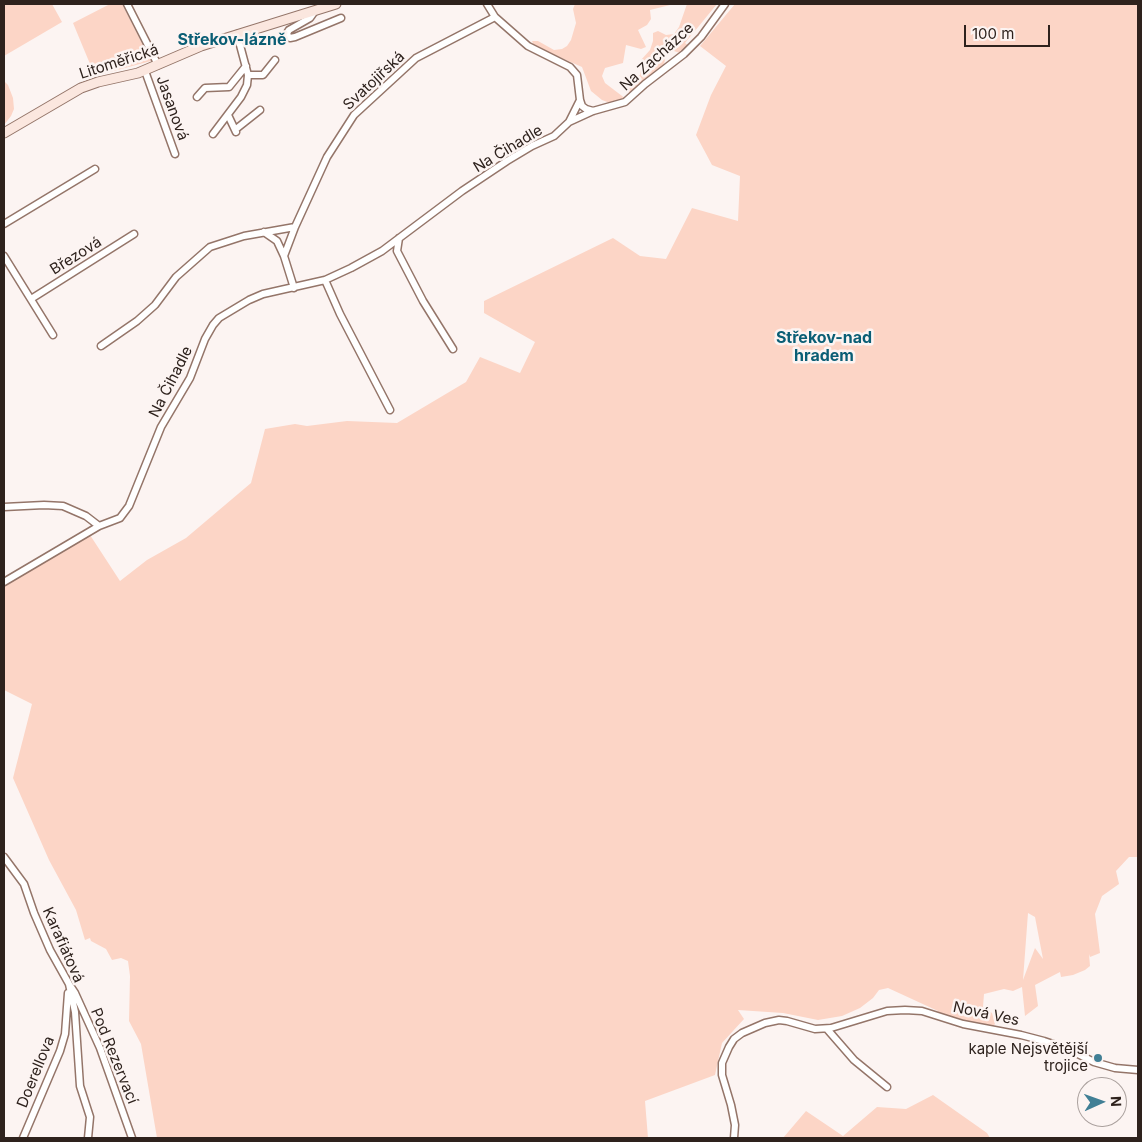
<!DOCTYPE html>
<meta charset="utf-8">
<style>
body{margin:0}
#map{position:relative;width:1142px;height:1142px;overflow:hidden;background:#fcf4f2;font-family:Inter,sans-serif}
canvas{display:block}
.frame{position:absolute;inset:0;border:5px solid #2e221d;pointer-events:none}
.north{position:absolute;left:1077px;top:1077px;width:50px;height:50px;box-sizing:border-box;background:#fcf4f2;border:1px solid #aaa09d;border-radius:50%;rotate:88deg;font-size:14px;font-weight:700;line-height:20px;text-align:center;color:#2e221d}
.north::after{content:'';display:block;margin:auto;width:18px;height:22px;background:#417f95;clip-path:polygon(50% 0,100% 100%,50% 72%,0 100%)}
.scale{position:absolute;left:964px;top:25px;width:86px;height:22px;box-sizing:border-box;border:2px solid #2e221d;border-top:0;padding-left:6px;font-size:15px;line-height:18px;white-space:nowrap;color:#2e221d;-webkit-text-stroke:4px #fcf4f2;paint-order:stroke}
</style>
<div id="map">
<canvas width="1142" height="1142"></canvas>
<div class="frame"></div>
<div class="north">N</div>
<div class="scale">100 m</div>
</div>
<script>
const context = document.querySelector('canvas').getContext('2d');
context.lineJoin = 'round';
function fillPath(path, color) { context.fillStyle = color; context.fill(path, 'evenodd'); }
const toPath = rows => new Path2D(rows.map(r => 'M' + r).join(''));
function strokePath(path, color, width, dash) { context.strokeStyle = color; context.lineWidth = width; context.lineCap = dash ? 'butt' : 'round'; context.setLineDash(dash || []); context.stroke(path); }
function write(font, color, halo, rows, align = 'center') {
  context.font = font + ' Inter,sans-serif'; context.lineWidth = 5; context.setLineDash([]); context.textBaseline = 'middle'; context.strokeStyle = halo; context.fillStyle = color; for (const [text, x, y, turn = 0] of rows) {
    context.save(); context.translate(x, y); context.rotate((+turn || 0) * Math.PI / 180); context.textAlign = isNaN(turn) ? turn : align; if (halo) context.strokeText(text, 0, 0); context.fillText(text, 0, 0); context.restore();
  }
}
fillPath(toPath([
 [4,4,52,4,62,22,4,56],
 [110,4,122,4,151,61,95,76,73,23],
 [575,4,671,4,670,5,650,10,651,19,647,25,638,30,646,47,641,49,626,45,623,63,605,68,602,76,605,83,626,99,610,103,602,100,591,91,582,67,534,46,532,41,538,41,554,50,562,49,567,46,571,40,576,23,573,9],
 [687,4,717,4,685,43,689,46,680,53,671,50,666,55,664,64,630,94,625,88,625,83,640,75,641,60,650,50,653,41,653,33,658,31,666,35,674,34,679,27],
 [735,4,1138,4,1138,857,1129,857,1116,871,1119,884,1102,896,1095,914,1100,953,1090,957,1089,954,1090,966,1085,970,1073,975,1061,977,1060,972,1035,985,1038,1006,1025,1016,1022,987,1013,991,1004,989,984,994,983,1007,992,1013,995,1024,991,1029,939,1016,938,1011,888,988,879,990,873,998,860,1008,842,1016,818,1020,783,1013,738,1010,744,1019,722,1043,715,1075,645,1101,648,1138,157,1138,141,1044,129,1021,130,976,128,961,121,958,112,960,106,949,91,941,90,938,85,940,76,910,49,860,13,778,32,704,4,690,4,587,8,582,90,535,120,581,147,560,186,538,251,483,265,429,295,424,307,426,347,421,397,423,466,382,480,357,520,373,535,342,484,313,484,301,613,238,640,256,666,259,692,208,738,221,740,176,712,165,696,135,711,95,726,66,700,46],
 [1028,913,1035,917,1043,959,1035,948,1023,980],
 [4,81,8,85,13,98,14,109,11,116,4,125],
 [933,1095,987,1133,990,1138,783,1138,806,1111,843,1136,877,1107,906,1109]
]), '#fcd5c6');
const minor = toPath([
 [127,4,158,65],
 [487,4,495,17,528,46,570,67,577,75,580,100,582,106,586,109,593,111],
 [315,11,310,18,289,30,287,33,288,36,290,38,295,37,341,18],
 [145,71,175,154],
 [248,75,263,75,275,60],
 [197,97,205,88,229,87,246,66],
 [228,115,236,132],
 [569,122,580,100],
 [236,129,260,110],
 [213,134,241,97,247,85,248,75,237,34],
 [4,224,95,169],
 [264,232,277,241,284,256,294,288],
 [399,238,397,251,423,301,453,349],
 [4,256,53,335],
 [284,256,295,227],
 [325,280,340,314,390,410],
 [31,299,134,234],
 [101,346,137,321,155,305,176,277,210,247,244,236,295,227,327,157,354,115,416,58,495,17],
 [4,507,44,505,63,506,86,516,99,526],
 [4,582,99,526,120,518,129,506,161,427,190,378,205,339,213,325,219,318,249,300,263,294,325,280,351,268,382,251,462,191,507,161,532,146,554,136,569,122,593,111,625,102,645,84,684,54,701,37,725,4],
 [4,857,24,884,34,913,50,950,69,984,75,1012,80,1086,90,1117,88,1138],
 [71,987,75,993,100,1048,132,1138],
 [827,1029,854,1060,887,1087],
 [23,1138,60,1051,65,1034,68,993],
 [734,1138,735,1125,731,1105,722,1075,722,1063,729,1047,734,1039,742,1033,765,1023,779,1020,787,1021,815,1029,831,1028,887,1011,905,1010,922,1011,963,1024,1021,1035,1044,1041,1068,1049,1094,1062,1115,1068,1138,1070]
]);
const secondary = toPath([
 [4,133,81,88,98,82,138,73,201,46,336,4]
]);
strokePath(minor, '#947569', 9);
strokePath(secondary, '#947569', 11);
strokePath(minor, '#fff', 6);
strokePath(secondary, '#fbe7df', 9);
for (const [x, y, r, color] of [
 [1098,1058,5,"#417f95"]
]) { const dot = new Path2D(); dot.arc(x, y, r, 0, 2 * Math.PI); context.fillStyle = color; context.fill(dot); strokePath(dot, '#fcf4f2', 2); }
write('15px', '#2e221d', '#fcf4f2', [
 ["Na Zacházce",657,57,-42],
 ["Litoměřická",119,62,-18],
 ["Svatojiřská",374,81,-43],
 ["Jasanová",172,108,70],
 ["Na Čihadle",508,149,-31],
 ["Březová",76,256,-32],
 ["Na Čihadle",171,382,-63],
 ["Karafiátová",63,945,66],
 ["Nová Ves",986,1014,12],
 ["Pod Rezervací",114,1056,68],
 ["Doerellova",36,1072,-68]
]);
write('15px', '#2e221d', '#fcf4f2', [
 ["kaple Nejsvětější",1088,1049],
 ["trojice",1088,1066]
], 'right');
write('bold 16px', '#0a5e75', '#fcf4f2', [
 ["Střekov-lázně",232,40],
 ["Střekov-nad",824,338],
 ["hradem",824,356]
]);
</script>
